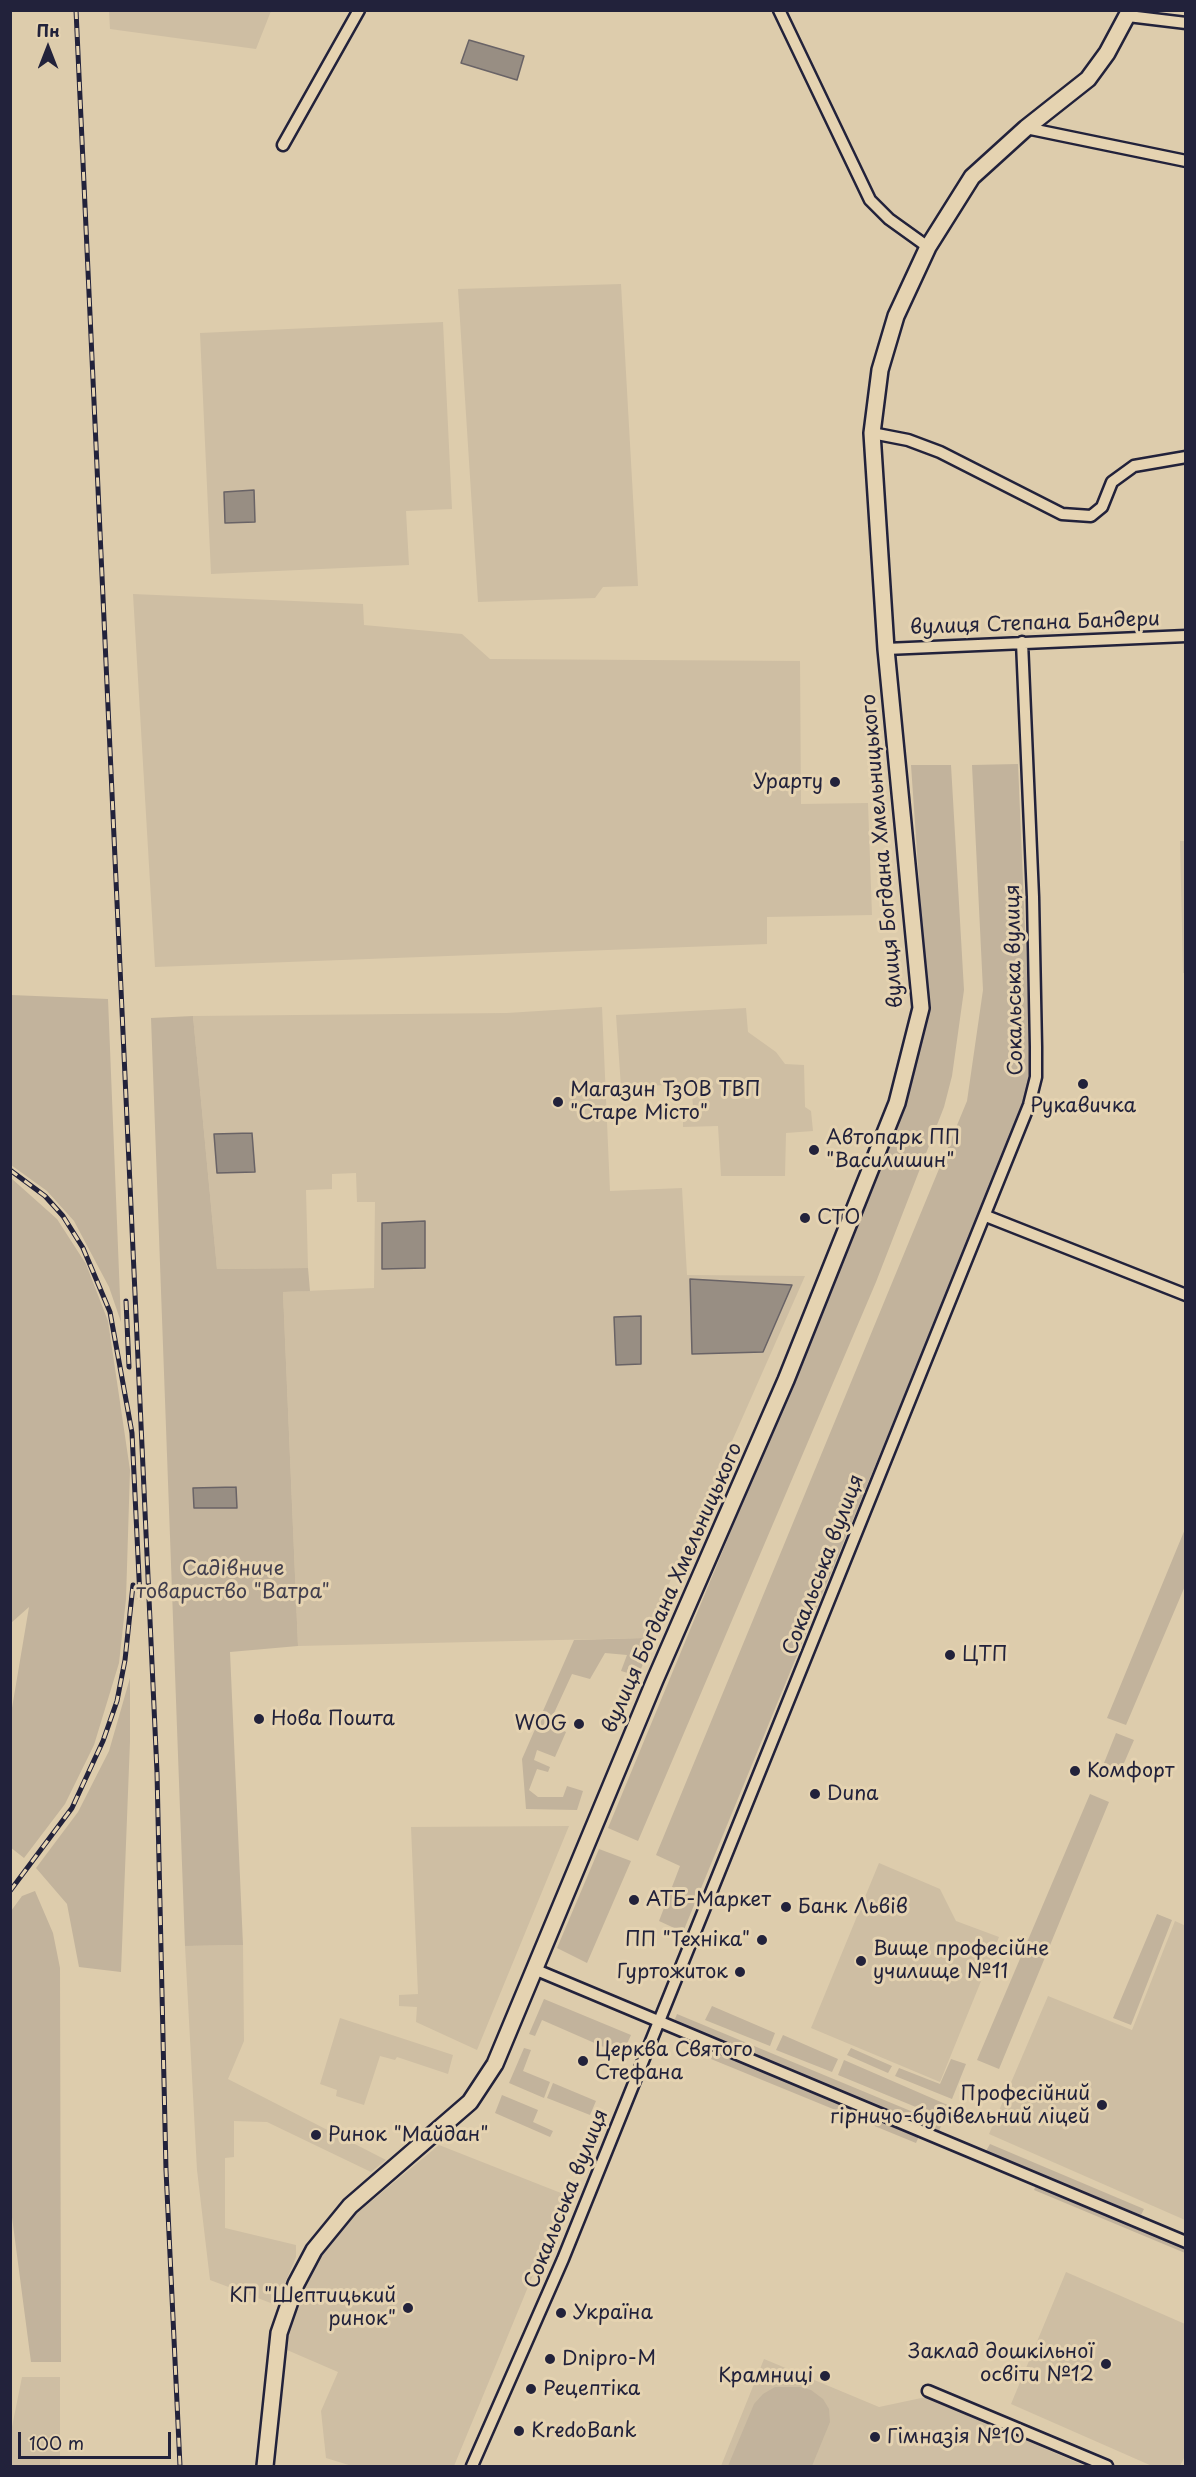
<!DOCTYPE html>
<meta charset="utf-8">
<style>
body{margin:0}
#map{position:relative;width:1196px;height:2477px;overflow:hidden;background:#ddccac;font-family:"Playpen Sans",sans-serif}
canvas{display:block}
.frame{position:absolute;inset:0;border:12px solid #22223b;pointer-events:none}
.north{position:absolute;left:18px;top:18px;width:60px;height:60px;-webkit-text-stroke:4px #e5d3b1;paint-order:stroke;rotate:0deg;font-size:16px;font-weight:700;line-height:24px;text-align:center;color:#22223b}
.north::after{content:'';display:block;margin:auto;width:21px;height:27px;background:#22223b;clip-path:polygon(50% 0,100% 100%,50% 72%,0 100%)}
.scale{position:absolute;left:18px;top:2432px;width:153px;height:27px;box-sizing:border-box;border:3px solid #22223b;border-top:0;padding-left:8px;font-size:18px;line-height:21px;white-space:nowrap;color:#22223b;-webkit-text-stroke:4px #e5d3b1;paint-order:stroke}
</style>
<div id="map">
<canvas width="1196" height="2477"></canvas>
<div class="frame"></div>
<div class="north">Пн</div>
<div class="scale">100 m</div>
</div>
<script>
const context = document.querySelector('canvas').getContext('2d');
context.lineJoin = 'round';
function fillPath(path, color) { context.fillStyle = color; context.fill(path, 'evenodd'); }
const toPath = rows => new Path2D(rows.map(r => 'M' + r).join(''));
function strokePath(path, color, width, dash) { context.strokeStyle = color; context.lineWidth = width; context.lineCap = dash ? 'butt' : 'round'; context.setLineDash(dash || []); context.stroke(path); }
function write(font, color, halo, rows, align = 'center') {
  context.font = font + ' "Playpen Sans",sans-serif'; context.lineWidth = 6; context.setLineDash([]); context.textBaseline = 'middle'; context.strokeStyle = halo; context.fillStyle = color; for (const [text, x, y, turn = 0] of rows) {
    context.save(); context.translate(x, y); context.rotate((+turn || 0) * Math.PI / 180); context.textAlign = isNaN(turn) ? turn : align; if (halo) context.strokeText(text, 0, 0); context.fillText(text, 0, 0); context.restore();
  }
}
fillPath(toPath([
 [109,11,109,10,271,11,256,49,110,29],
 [621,284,638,586,603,587,595,598,478,602,458,289],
 [443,322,452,509,406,511,409,565,211,574,200,333],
 [133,594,363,604,364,625,462,634,490,659,800,661,801,804,868,803,872,915,767,917,767,944,155,967],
 [1180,841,1186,841,1185,973,1183,973],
 [602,1007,610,1191,682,1188,687,1275,805,1276,645,1638,298,1646,283,1292,374,1288,375,1202,357,1202,356,1173,332,1174,332,1189,306,1190,308,1268,217,1269,193,1016,507,1013],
 [746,1008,748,1032,776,1052,785,1064,804,1065,805,1107,811,1111,813,1131,786,1133,785,1176,721,1176,718,1126,683,1127,683,1107,693,1106,691,1084,621,1087,616,1015],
 [569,1826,477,2050,416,2022,417,2007,399,2006,399,1995,418,1994,411,1827],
 [879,1863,940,1889,956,1921,999,1937,940,2082,811,2028],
 [1175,1921,1186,1926,1185,2220,989,2134,1048,1996,1132,2030],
 [243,1945,244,2041,228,2079,386,2160,371,2172,267,2122,234,2121,234,2157,225,2158,225,2228,296,2245,296,2257,276,2305,210,2280,197,2170,185,1946],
 [340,2018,453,2055,448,2074,397,2057,395,2060,380,2056,364,2105,336,2096,337,2090,320,2084],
 [439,2145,566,2195,454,2466,352,2466,326,2458,321,2411,338,2372,287,2350,289,2328,302,2288,319,2260,339,2233,357,2213],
 [1066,2272,1185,2324,1186,2454,1180,2466,1152,2466,1011,2404],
 [764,2359,879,2407,926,2397,1085,2466,721,2466],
 [22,2377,60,2377,60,2466,11,2466,11,2432]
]), '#cebea3');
fillPath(toPath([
 [1018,764,1031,1069,1022,1109,683,1932,659,1921,680,1866,656,1855,967,1101,983,990,972,765],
 [911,765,951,765,964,990,952,1076,944,1107,876,1282,638,1841,608,1828,885,1159,909,1095,922,1041,927,998],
 [11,995,108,999,121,1322,109,1287,74,1221,47,1191,11,1165],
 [193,1016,217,1269,308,1268,310,1291,283,1292,298,1646,230,1652,243,1945,185,1946,151,1018],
 [11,1178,57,1219,86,1264,108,1321,130,1470,126,1599,119,1663,94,1745,65,1804,24,1858,10,1847,11,1714,29,1607,11,1623],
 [1185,1529,1185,1586,1126,1725,1107,1718],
 [645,1638,653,1640,638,1676,621,1671,627,1655,605,1653,590,1679,572,1674,549,1724,566,1732,555,1757,537,1750,534,1760,550,1767,548,1772,537,1769,529,1790,538,1797,563,1797,567,1786,583,1791,577,1810,526,1809,522,1759,574,1640],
 [130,1678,130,1741,121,1972,79,1967,67,1904,36,1868,78,1812,109,1751],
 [1116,1733,1134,1740,1121,1770,1104,1763],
 [1090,1794,1109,1802,999,2069,977,2060],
 [599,1849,631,1861,587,1963,557,1948],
 [35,1891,53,1933,60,1968,61,2362,31,2362,10,2202,11,1911,22,1896],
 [1157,1914,1172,1920,1131,2025,1113,2018],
 [544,1999,631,2035,622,2055,542,2020,535,2036,529,2034],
 [712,2006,775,2033,770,2046,705,2020],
 [677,2014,942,2124,938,2133,673,2024],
 [783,2035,838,2059,832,2072,776,2050],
 [524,2048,531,2050,523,2071,550,2082,544,2098,509,2083],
 [851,2048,892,2066,888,2073,847,2055],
 [715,2049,920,2134,916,2143,711,2059],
 [951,2059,966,2064,952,2099,895,2076,899,2068,940,2084],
 [844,2060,950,2106,945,2119,838,2075],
 [553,2083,596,2101,590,2115,547,2098],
 [502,2095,538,2110,533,2122,553,2131,550,2137,495,2113],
 [990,2144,1144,2209,1141,2215,986,2151],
 [1036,2185,1185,2247,1185,2253,1034,2190],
 [775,2387,800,2387,811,2390,823,2399,829,2409,830,2422,812,2466,728,2466,754,2404,763,2394]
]), '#c2b39c');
const water = toPath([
 [469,40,524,56,517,80,461,63,469,40],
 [254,490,255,522,225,523,224,492,254,490],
 [252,1133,255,1172,217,1173,214,1134,252,1133],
 [425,1221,425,1268,382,1269,382,1223,425,1221],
 [690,1279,792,1285,763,1352,692,1354,690,1279],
 [641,1316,641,1364,616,1365,614,1317,641,1316],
 [236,1487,237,1508,194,1508,193,1488,236,1487]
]);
fillPath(water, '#988e83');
strokePath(water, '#696366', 1.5);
const street = toPath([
 [779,10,870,200,889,219,928,247],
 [1128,16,1186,23],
 [1026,128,1186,161],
 [283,145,359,10],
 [872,433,908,440,940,452,1062,514,1091,516,1102,507,1112,482,1134,466,1186,457],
 [886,649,1186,636],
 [986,1216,1186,1295],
 [534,1969,1186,2242],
 [928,2391,1107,2466],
 [472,2466,563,2259,1029,1105,1036,1077,1036,1047,1033,897,1022,642]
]);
const secondary = toPath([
 [265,2466,279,2333,296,2284,314,2250,350,2206,470,2102,495,2064,655,1680,786,1380,897,1103,921,1008,886,649,872,433,880,370,896,316,928,247,972,177,1026,128,1088,79,1107,53,1130,10]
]);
strokePath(street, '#22223b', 15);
strokePath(secondary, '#22223b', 20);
strokePath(street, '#e5d3b1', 10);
strokePath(secondary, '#e5d3b1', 15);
const rail = toPath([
 [76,10,157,1772,166,2170,180,2466],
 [10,1170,45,1196,63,1216,83,1248,110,1312,132,1433,140,1598],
 [126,1301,129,1367],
 [10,1891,72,1808,103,1741,117,1701,125,1660,133,1585]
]);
strokePath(rail, '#22223b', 5);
strokePath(rail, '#e5d3b1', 3, [9]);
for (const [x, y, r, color] of [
 [835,782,6,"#22223b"],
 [1083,1084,6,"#22223b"],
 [558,1102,6,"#22223b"],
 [814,1150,6,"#22223b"],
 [805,1218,6,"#22223b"],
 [950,1655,6,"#22223b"],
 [259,1719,6,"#22223b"],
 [579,1724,6,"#22223b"],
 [1075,1771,6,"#22223b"],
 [815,1794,6,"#22223b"],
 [634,1900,6,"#22223b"],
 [786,1907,6,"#22223b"],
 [762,1940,6,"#22223b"],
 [861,1961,6,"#22223b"],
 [740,1972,6,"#22223b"],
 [583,2061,6,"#22223b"],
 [1102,2105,6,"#22223b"],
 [316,2135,6,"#22223b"],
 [408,2308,6,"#22223b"],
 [561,2313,6,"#22223b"],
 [550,2359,6,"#22223b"],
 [1106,2364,6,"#22223b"],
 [825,2376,6,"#22223b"],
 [531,2389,6,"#22223b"],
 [519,2431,6,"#22223b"],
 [875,2437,6,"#22223b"]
]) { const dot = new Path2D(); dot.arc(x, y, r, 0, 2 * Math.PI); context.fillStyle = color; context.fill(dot); strokePath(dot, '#e5d3b1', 2); }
write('20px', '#22223b', '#e5d3b1', [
 ["вулиця Степана Бандери",1035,624,-2],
 ["вулиця Богдана Хмельницького",883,851,-95],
 ["Сокальська вулиця",1015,980,-91],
 ["Сокальська вулиця",824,1565,-69],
 ["вулиця Богдана Хмельницького",673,1588,-66],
 ["Сокальська вулиця",567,2199,-68]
]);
write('20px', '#22223b', '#e5d3b1', [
 ["Урарту",823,782,"right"],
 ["Магазин ТзОВ ТВП",570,1090],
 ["\"Старе Місто\"",570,1113],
 ["Рукавичка",1083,1106,"center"],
 ["Автопарк ПП",826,1138],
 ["\"Василишин\"",826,1161],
 ["СТО",817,1218],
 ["ЦТП",962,1655],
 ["Нова Пошта",271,1719],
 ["WOG",567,1724,"right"],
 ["Комфорт",1087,1771],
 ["Duna",827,1794],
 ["АТБ-Маркет",646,1900],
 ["Банк Львів",798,1907],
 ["ПП \"Техніка\"",750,1940,"right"],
 ["Вище професійне",873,1949],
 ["училище №11",873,1972],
 ["Гуртожиток",728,1972,"right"],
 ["Церква Святого",595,2050],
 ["Стефана",595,2073],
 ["Професійний",1090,2094,"right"],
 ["гірничо-будівельний ліцей",1090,2117,"right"],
 ["Ринок \"Майдан\"",328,2135],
 ["КП \"Шептицький",396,2296,"right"],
 ["ринок\"",396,2319,"right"],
 ["Україна",573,2313],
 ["Заклад дошкільної",1094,2352,"right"],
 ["освіти №12",1094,2375,"right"],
 ["Dnipro-M",562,2359],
 ["Крамниці",813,2376,"right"],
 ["Рецептіка",543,2389],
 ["KredoBank",531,2431],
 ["Гімназія №10",887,2437]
], 'left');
write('20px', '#423f4e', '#e5d3b1', [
 ["Садівниче",233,1569],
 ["товариство \"Ватра\"",233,1592]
]);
</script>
